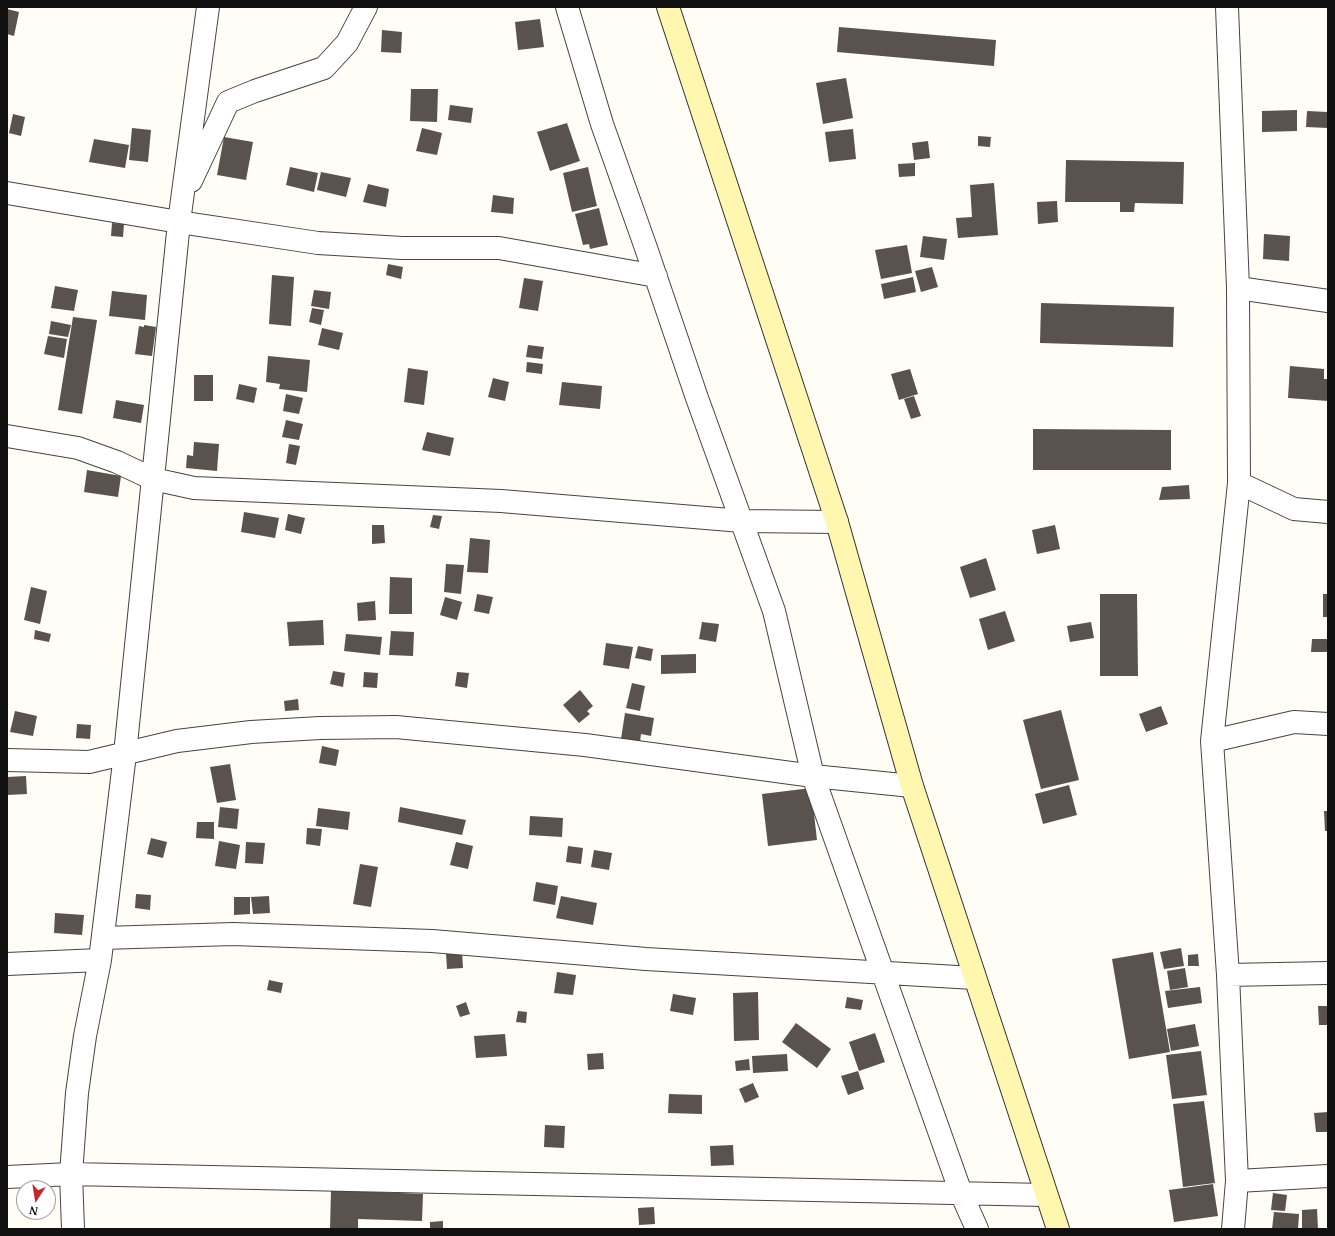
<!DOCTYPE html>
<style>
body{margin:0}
#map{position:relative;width:1335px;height:1236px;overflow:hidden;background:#fffdf5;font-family:"Noto Serif",serif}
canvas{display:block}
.frame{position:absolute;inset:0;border:8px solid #111;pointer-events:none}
.north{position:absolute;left:16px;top:1180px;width:40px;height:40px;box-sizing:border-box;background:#fff;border:1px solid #a0a0a0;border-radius:50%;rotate:192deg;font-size:11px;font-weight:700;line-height:16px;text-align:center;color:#111}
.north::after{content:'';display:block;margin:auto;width:14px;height:18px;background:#c4262e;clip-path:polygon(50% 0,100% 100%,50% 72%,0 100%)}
</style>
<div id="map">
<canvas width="1335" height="1236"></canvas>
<div class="frame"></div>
<div class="north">N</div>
</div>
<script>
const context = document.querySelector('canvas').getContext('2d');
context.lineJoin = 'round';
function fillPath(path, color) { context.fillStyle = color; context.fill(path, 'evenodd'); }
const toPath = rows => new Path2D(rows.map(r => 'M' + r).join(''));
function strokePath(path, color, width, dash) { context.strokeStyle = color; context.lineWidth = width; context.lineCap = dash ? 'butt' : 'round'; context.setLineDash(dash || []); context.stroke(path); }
fillPath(toPath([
 [7,9,19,12,14,36,7,34],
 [540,19,544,47,518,50,515,22],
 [839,27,996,40,994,66,837,52],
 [382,30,402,32,401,53,381,52],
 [846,78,853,118,823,124,816,83],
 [411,89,438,89,437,122,410,121],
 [450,105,473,108,471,123,448,120],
 [1297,110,1297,131,1262,132,1262,111],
 [1307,111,1328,112,1328,128,1306,127],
 [13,114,25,117,21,136,9,133],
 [567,123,580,161,550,171,537,132],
 [132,128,151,130,148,162,129,160],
 [422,128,442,133,437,155,416,151],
 [853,129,856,159,829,162,825,132],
 [978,136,991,137,990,147,978,146],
 [224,137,253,142,246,180,217,175],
 [94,139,129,145,125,168,89,162],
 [928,141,930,158,914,160,912,143],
 [1066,160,1184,162,1183,204,1135,203,1134,212,1120,212,1120,202,1065,202],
 [915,163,915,176,899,177,898,164],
 [290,167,318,173,314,192,286,185],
 [588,167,597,206,572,212,563,173],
 [321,172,351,178,346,197,317,190],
 [994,183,998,235,958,238,956,218,972,217,970,185],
 [368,184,389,189,386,207,363,202],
 [493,195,514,198,513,214,491,212],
 [1057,201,1058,222,1038,224,1037,202],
 [599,208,608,245,590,249,589,244,583,245,575,214],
 [112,223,124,224,123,237,111,236],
 [1264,234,1290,236,1289,261,1263,259],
 [923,236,947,239,944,260,920,257],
 [907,245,912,273,881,279,875,250],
 [388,264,403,267,401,279,386,275],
 [932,267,938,287,921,292,915,271],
 [272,275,294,277,291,326,269,324],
 [913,277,916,292,884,299,881,284],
 [524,278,543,281,538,311,519,308],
 [55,286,78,290,74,311,51,308],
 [314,290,331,292,329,309,311,306],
 [112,291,147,295,145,320,109,316],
 [1041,303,1174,307,1173,347,1040,343],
 [312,308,324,310,321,325,309,322],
 [73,317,97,320,82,414,58,410],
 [51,321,71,325,68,337,49,334],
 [144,325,156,327,152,356,135,354,139,326,144,327],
 [322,328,343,333,339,350,318,345],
 [48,336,67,339,64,358,44,354],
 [528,345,544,347,542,359,526,357],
 [268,356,310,360,307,392,279,389,280,384,266,382],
 [527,362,543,364,542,374,526,372],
 [1290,366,1324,369,1324,379,1328,379,1328,401,1288,398],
 [408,368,428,371,424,405,404,402],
 [910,369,918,394,899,400,891,374],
 [194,375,213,375,213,401,194,401],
 [493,378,509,382,505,401,488,397],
 [562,382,602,386,600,409,559,405],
 [239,384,257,388,254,403,236,399],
 [286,394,303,398,299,414,283,411],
 [914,396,921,416,911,419,904,399],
 [116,400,144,405,141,423,113,418],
 [286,420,303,424,299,440,282,437],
 [1033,429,1171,430,1171,470,1033,470],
 [427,432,454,438,450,456,422,450],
 [194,442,219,444,217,471,186,468,187,455,193,456],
 [289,444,300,446,296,465,286,463],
 [87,470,121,476,118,497,84,492],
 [1189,485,1190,499,1159,500,1162,487],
 [244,512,279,518,275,538,241,532],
 [288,514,305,518,301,534,285,530],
 [433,515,442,516,439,529,430,527],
 [372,525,384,525,385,543,372,544],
 [1055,525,1060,549,1037,554,1032,530],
 [470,538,490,540,488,573,467,572],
 [986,558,996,590,970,598,960,567],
 [446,564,464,565,461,594,444,592],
 [390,577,412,578,412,614,389,614],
 [31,587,47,591,40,624,24,620],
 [477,594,493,597,489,614,474,611],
 [1100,594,1137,594,1138,676,1100,676],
 [1323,594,1328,594,1328,617,1323,617],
 [445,597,462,602,457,620,440,615],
 [375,601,376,620,358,621,357,603],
 [1005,611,1015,641,988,650,979,619],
 [323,620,324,645,289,646,287,622],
 [702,622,719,624,716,642,699,639],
 [1091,622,1094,638,1070,642,1067,626],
 [35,630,51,634,49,642,34,639],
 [391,631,414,632,413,656,389,655],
 [346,634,382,637,380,655,344,651],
 [1312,639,1328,639,1328,652,1311,652],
 [606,643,633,647,629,669,603,665],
 [638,646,653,649,651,661,635,658],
 [696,654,696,673,661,674,661,655],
 [333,671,345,673,343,687,330,684],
 [364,672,378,673,377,688,363,687],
 [457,672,469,673,467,688,455,686],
 [632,683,645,686,640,711,626,708],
 [580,690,593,706,587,711,590,714,579,723,563,705],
 [298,699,299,710,285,711,284,701],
 [1161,706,1168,724,1146,732,1139,714],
 [1061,710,1079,780,1041,789,1023,720],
 [15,711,37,716,33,736,10,732],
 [625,713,654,718,651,736,641,734,640,742,621,739],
 [77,724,91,725,90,739,76,738],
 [322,746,339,750,336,766,319,763],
 [230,764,236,800,217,803,210,767],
 [26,776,27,794,7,795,7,777],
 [1069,785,1077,815,1043,824,1035,794],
 [811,788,817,840,768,846,762,794],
 [220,807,239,809,237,829,218,827],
 [400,807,466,820,462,835,398,822],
 [318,808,350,812,348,830,316,826],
 [1324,811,1328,811,1328,831,1325,831],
 [530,816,563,818,562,837,529,835],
 [197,822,214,822,214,839,196,838],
 [307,828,322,829,320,846,306,844],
 [151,838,167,842,163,858,147,854],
 [219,841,240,845,236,869,215,866],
 [246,842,265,843,263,864,245,863],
 [456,842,473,846,468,869,450,865],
 [568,846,583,848,581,864,566,862],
 [594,850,612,853,609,870,591,867],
 [360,864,378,867,371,907,353,904],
 [536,882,558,886,555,905,533,901],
 [136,894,151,895,150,910,135,908],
 [269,896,270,913,253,914,251,897],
 [561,896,597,903,593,925,556,918],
 [234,897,250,897,250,914,234,915],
 [55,913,84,915,82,935,54,933],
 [1181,948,1184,966,1164,969,1160,952],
 [462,952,463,968,447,969,446,953],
 [1153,952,1170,1052,1129,1059,1112,959],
 [1198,954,1199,966,1188,966,1188,955],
 [1185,968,1188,987,1170,990,1167,971],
 [557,972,576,975,573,995,554,993],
 [269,980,283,983,281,993,267,990],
 [1200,987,1202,1003,1168,1008,1165,991],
 [758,992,759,1040,734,1041,733,993],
 [673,994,696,998,693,1015,670,1011],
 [847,997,863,1000,861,1010,845,1008],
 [466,1002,470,1014,460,1017,456,1006],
 [1318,1006,1328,1006,1328,1025,1319,1025],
 [518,1011,527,1012,526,1023,516,1022],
 [796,1023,831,1049,817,1068,782,1042],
 [1195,1024,1199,1046,1171,1051,1167,1029],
 [875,1033,885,1062,859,1071,849,1042],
 [505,1034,507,1056,476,1058,474,1036],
 [1201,1051,1207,1095,1172,1099,1166,1055],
 [603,1053,604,1069,588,1070,587,1054],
 [787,1054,788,1071,753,1073,752,1056],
 [749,1059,750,1070,736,1071,735,1061],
 [858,1071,864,1089,848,1095,841,1076],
 [753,1083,759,1097,745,1103,739,1089],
 [669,1094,702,1095,702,1114,668,1113],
 [1204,1101,1215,1183,1183,1187,1173,1104],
 [1328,1112,1328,1132,1316,1132,1314,1113],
 [545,1125,565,1126,564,1148,544,1147],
 [733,1145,734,1165,711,1166,710,1146],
 [1213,1184,1218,1216,1174,1222,1169,1190],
 [331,1190,423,1194,422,1221,358,1219,358,1229,330,1229],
 [1273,1193,1287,1195,1285,1211,1271,1210],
 [654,1207,655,1224,639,1225,638,1208],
 [1317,1209,1318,1229,1302,1229,1302,1210],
 [1274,1212,1299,1214,1298,1229,1272,1229],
 [443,1221,443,1229,430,1229,430,1222]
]), '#5a524d');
const street = toPath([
 [567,7,602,124,646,248,697,398,774,611,813,776,961,1193,977,1229],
 [1227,7,1238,288,1239,483,1212,741,1228,975,1237,1181,1233,1229],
 [191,181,228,102,255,91,324,68,347,43,366,7],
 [7,193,179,222,318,243,402,248,499,248,656,276],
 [1238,288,1328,301],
 [7,436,78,448,117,462,153,479,194,488,501,501,742,521,837,522],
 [1239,483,1294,509,1328,512],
 [1212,741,1294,722,1328,724],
 [7,760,89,762,177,741,251,732,320,728,396,727,585,745,813,776,912,786],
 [103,938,233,934,432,941,646,959,974,978],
 [7,964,100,960],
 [1228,975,1328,973],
 [7,1177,71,1174,1045,1195],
 [1237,1181,1328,1176],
 [73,1229,71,1174,77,1093,85,1036,100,960,125,754,179,222,208,7]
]);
const secondary = toPath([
 [668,7,837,522,912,786,1058,1229]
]);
strokePath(street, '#444', 24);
strokePath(secondary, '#333', 24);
strokePath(street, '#fff', 22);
strokePath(secondary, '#fff6b0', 22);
</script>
